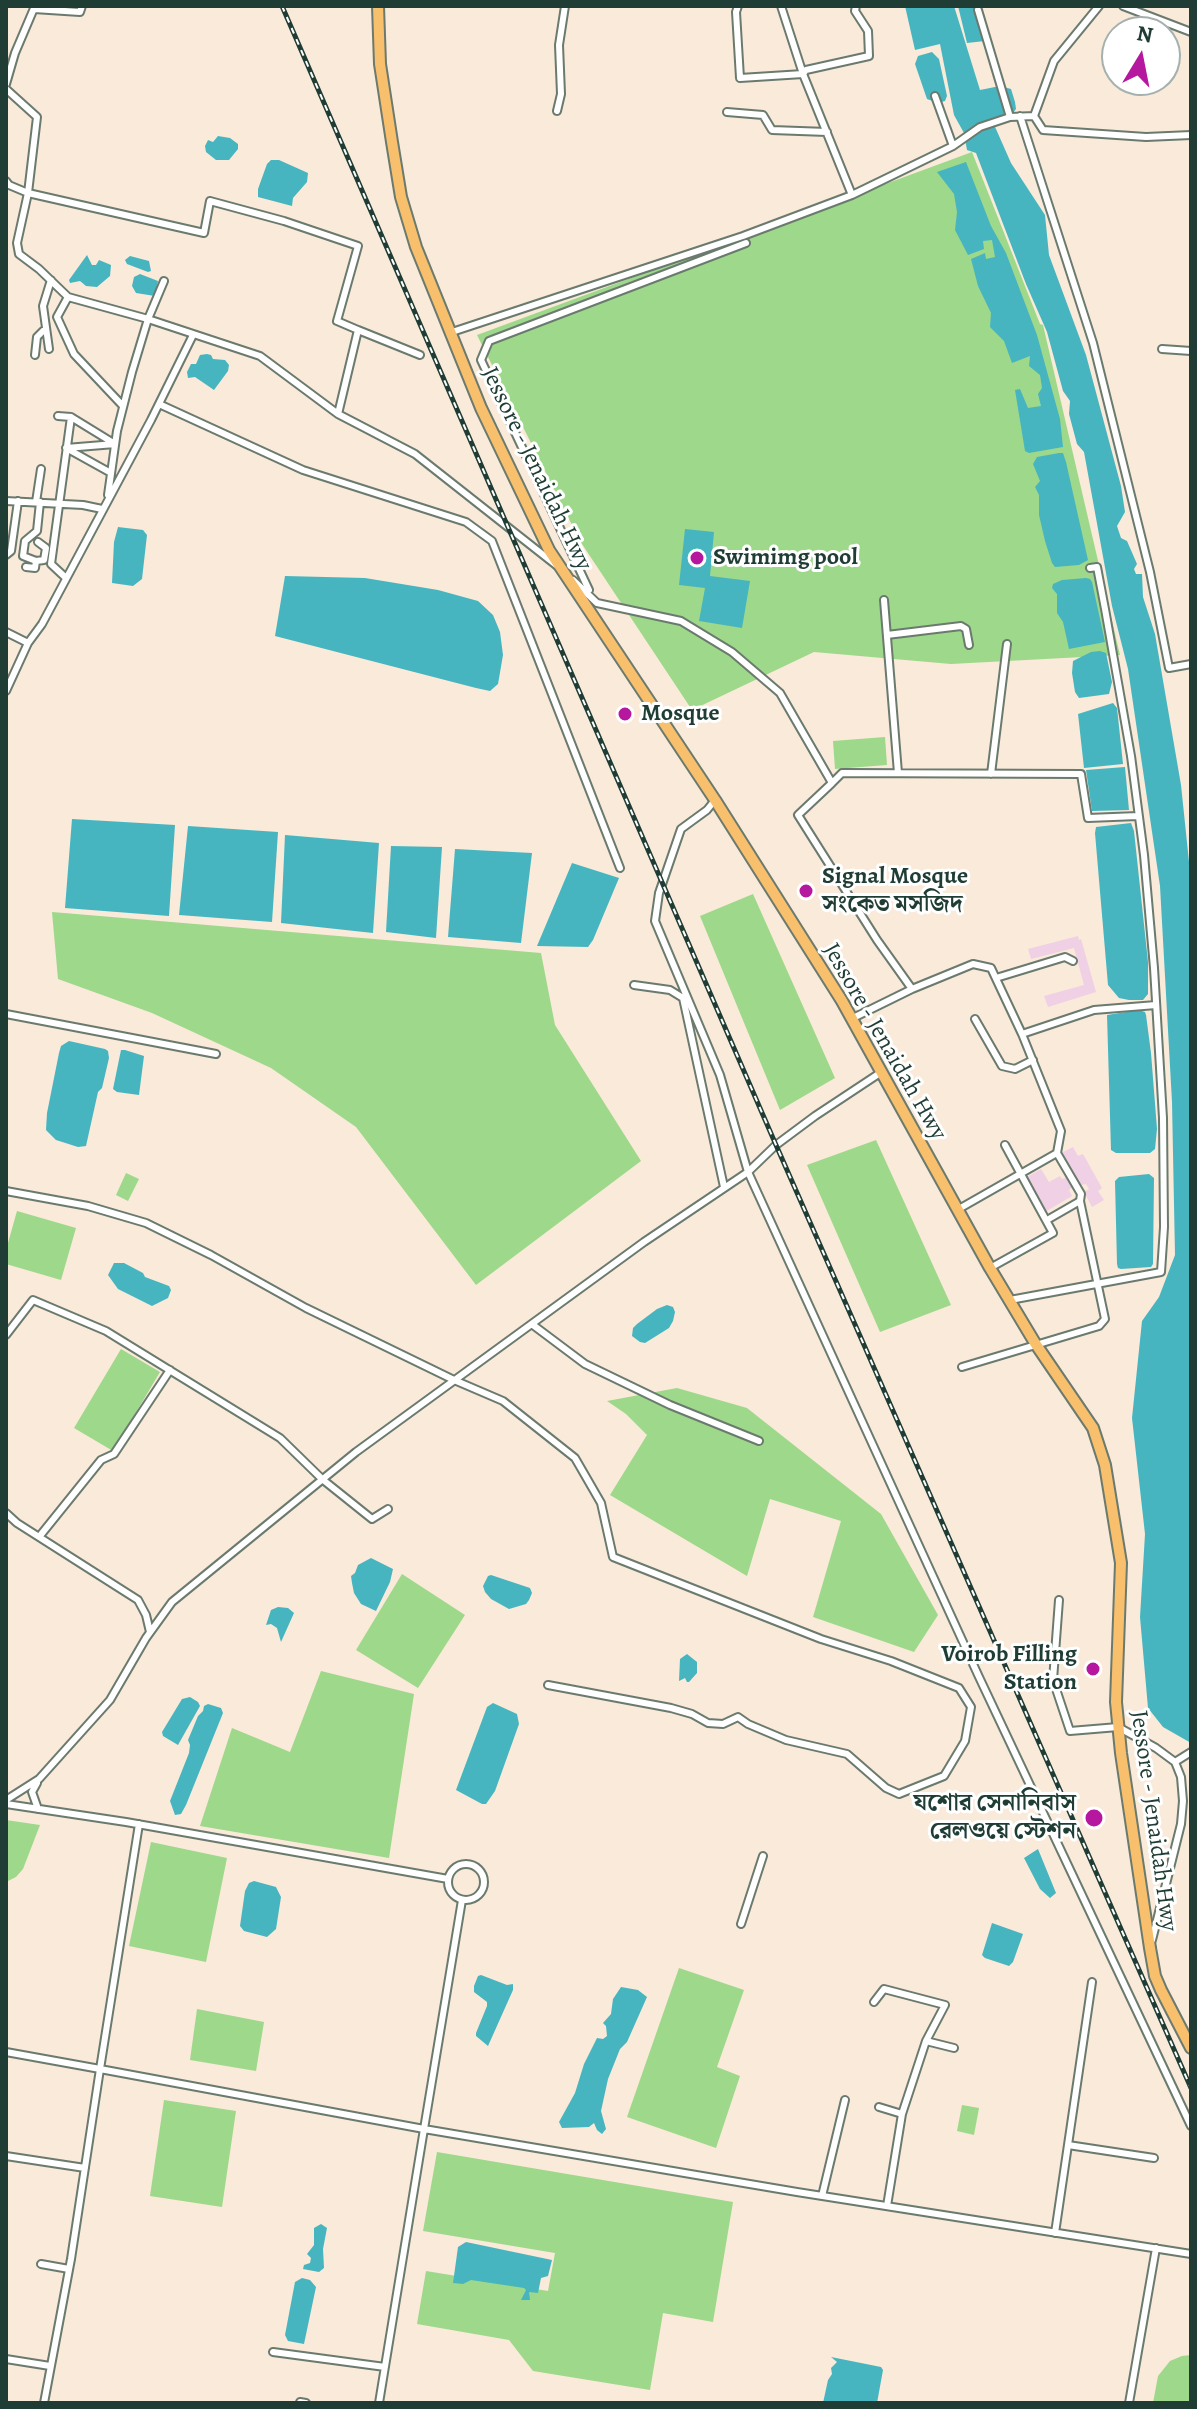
<!DOCTYPE html>
<meta charset="utf-8">
<style>
body{margin:0}
#map{position:relative;width:1197px;height:2409px;overflow:hidden;background:#f9ead9;font-family:Alegreya,serif}
canvas{display:block}
.frame{position:absolute;inset:0;border:8px solid #1f3d34;pointer-events:none}
.north{position:absolute;left:1101px;top:16px;width:80px;height:80px;box-sizing:border-box;background:#fff;border:2px solid #a5b1ae;border-radius:50%;rotate:10deg;font-size:22px;font-weight:700;line-height:32px;text-align:center;color:#1f3d34}
.north::after{content:'';display:block;margin:auto;width:28px;height:36px;background:#b5179e;clip-path:polygon(50% 0,100% 100%,50% 72%,0 100%)}
</style>
<div id="map">
<canvas width="1197" height="2409"></canvas>
<div class="frame"></div>
<div class="north">N</div>
</div>
<script>
const context = document.querySelector('canvas').getContext('2d');
context.lineJoin = 'round';
function fillPath(path, color) { context.fillStyle = color; context.fill(path, 'evenodd'); }
const toPath = rows => new Path2D(rows.map(r => 'M' + r).join(''));
function strokePath(path, color, width, dash) { context.strokeStyle = color; context.lineWidth = width; context.lineCap = dash ? 'butt' : 'round'; context.setLineDash(dash || []); context.stroke(path); }
function write(font, color, halo, rows, align = 'center') {
  context.font = font + ' Alegreya,"Noto Serif Bengali",serif'; context.lineWidth = 6; context.setLineDash([]); context.textBaseline = 'middle'; context.strokeStyle = halo; context.fillStyle = color; for (const [text, x, y, turn = 0] of rows) {
    context.save(); context.translate(x, y); context.rotate((+turn || 0) * Math.PI / 180); context.textAlign = isNaN(turn) ? turn : align; if (halo) context.strokeText(text, 0, 0); context.fillText(text, 0, 0); context.restore();
  }
}
fillPath(toPath([
 [1078,936,1079,940,1081,939,1096,992,1048,1007,1044,996,1084,985,1074,948,1031,959,1028,949],
 [1073,1147,1078,1156,1083,1154,1102,1188,1098,1191,1104,1200,1092,1207,1084,1192,1089,1189,1086,1184,1080,1185,1078,1180,1072,1183,1072,1187,1069,1190,1072,1196,1045,1212,1025,1178,1041,1169,1049,1182,1060,1176,1062,1179,1073,1176,1061,1153]
]), '#f0d0e4');
fillPath(toPath([
 [972,152,1040,324,1043,325,1120,655,951,664,814,652,692,710,580,541,477,335],
 [885,737,887,765,835,769,833,741],
 [753,894,835,1078,780,1110,700,916],
 [52,912,541,953,555,1025,641,1161,476,1285,356,1127,271,1068,152,1013,58,979],
 [876,1140,951,1305,880,1332,807,1165],
 [126,1173,139,1179,128,1201,116,1195],
 [17,1211,76,1228,61,1280,6,1264,6,1250],
 [121,1349,160,1372,113,1451,74,1428],
 [677,1388,747,1408,881,1514,938,1615,914,1652,813,1617,841,1521,770,1499,747,1576,610,1495,647,1435,626,1414,607,1401],
 [402,1574,465,1615,418,1688,356,1650],
 [321,1671,414,1694,389,1858,200,1826,232,1728,290,1752],
 [6,1820,40,1825,23,1869,16,1877,6,1882],
 [151,1842,227,1858,206,1962,129,1946],
 [679,1968,744,1990,717,2067,740,2076,716,2148,627,2117],
 [197,2009,264,2022,256,2071,190,2060],
 [164,2100,236,2111,222,2207,150,2196],
 [962,2105,979,2108,974,2135,957,2131],
 [437,2152,733,2202,713,2322,663,2313,650,2390,533,2371,509,2340,417,2324,426,2271,548,2291,555,2253,423,2231],
 [1191,2355,1191,2403,1153,2403,1158,2376,1170,2361,1182,2356]
]), '#9ed88a');
fillPath(toPath([
 [905,6,954,6,980,90,1000,86,1011,89,1015,102,1016,109,1012,114,992,120,1011,163,1045,215,1049,255,1086,355,1121,486,1125,512,1117,526,1121,538,1127,541,1137,564,1134,569,1136,574,1142,574,1143,597,1155,634,1181,785,1191,881,1191,1743,1163,1727,1148,1708,1140,1617,1145,1534,1132,1418,1142,1321,1159,1297,1175,1255,1172,1102,1160,886,1128,669,1112,606,1084,452,1077,444,1069,414,1070,401,1063,391,1047,332,1026,284,976,153,967,150,964,133,954,115,940,44,915,50],
 [958,6,978,6,982,20,988,31,985,41,967,43],
 [932,52,939,59,947,96,945,101,938,103,927,99,915,64,918,56],
 [218,136,230,138,238,144,238,149,229,160,216,160,206,152,205,146,208,140,213,142],
 [271,160,279,160,308,173,307,182,293,198,292,206,258,197,258,189,267,164],
 [966,162,991,226,1006,253,1037,335,1060,419,1063,447,1029,453,1025,451,1015,390,1020,389,1028,408,1041,406,1038,394,1042,388,1040,375,1029,366,1030,356,1012,363,1004,341,990,327,991,313,978,286,971,259,985,253,986,259,995,257,992,240,983,241,984,249,968,255,955,230,957,212,954,194,937,172],
 [87,255,92,265,96,265,99,260,111,265,110,276,97,287,86,286,80,281,70,283,69,280],
 [130,256,149,261,151,271,148,272,127,264,125,260],
 [140,274,158,281,155,296,136,293,132,286,134,277],
 [207,354,211,355,213,359,225,360,229,365,228,371,214,390,195,377,188,378,187,372,191,364,196,364,200,355],
 [1059,453,1063,453,1066,462,1088,560,1079,565,1055,567,1052,563,1045,541,1039,515,1039,495,1035,487,1040,481,1033,464,1037,457],
 [118,527,143,530,147,535,142,579,133,586,112,583,114,542],
 [685,529,714,532,710,576,750,581,742,628,699,621,705,588,679,585],
 [285,576,365,578,438,590,478,601,493,615,500,632,503,655,498,684,490,691,476,688,275,636],
 [1086,578,1090,579,1092,582,1105,642,1069,649,1063,622,1057,613,1057,594,1052,588,1053,584,1062,580],
 [1100,651,1106,653,1112,682,1109,694,1079,698,1075,692,1072,673,1073,661,1091,652],
 [1113,703,1117,708,1123,764,1084,768,1078,714],
 [1125,767,1129,810,1092,811,1086,770],
 [72,819,175,825,169,916,65,908],
 [1131,823,1134,831,1148,962,1148,994,1143,1000,1129,1000,1119,998,1108,985,1095,833,1096,827],
 [188,826,278,832,272,922,179,915],
 [285,835,379,843,373,933,281,923],
 [391,846,442,847,436,938,386,932],
 [455,849,532,853,521,943,448,937],
 [572,863,619,878,593,940,588,947,537,946],
 [1139,1010,1145,1012,1146,1015,1151,1053,1157,1129,1155,1149,1150,1153,1116,1153,1111,1150,1107,1015],
 [69,1041,105,1049,108,1051,109,1058,102,1088,98,1092,86,1146,78,1147,56,1140,46,1130,47,1113,59,1053,61,1046],
 [121,1050,125,1050,144,1056,139,1095,117,1092,113,1089],
 [1149,1174,1154,1178,1153,1264,1151,1267,1121,1269,1118,1268,1117,1264,1115,1181,1119,1177],
 [114,1263,124,1263,143,1273,145,1277,169,1286,171,1290,168,1298,152,1306,118,1289,108,1275],
 [667,1305,673,1307,675,1312,673,1321,669,1328,645,1343,640,1342,632,1336,633,1328,637,1324,657,1309],
 [371,1558,393,1569,390,1582,376,1611,361,1604,354,1593,352,1583,351,1576,355,1573,358,1565],
 [491,1575,530,1588,532,1593,529,1600,526,1604,509,1609,491,1599,485,1592,483,1586,488,1576],
 [278,1607,288,1608,294,1613,281,1642,277,1628,271,1624,266,1625,271,1610],
 [687,1654,697,1662,697,1673,689,1682,687,1682,685,1678,679,1681,680,1659],
 [190,1697,198,1702,200,1706,178,1745,163,1736,162,1732,182,1699],
 [493,1703,517,1714,519,1724,495,1791,486,1804,482,1804,456,1790,487,1707],
 [208,1704,221,1708,223,1713,186,1805,181,1814,175,1815,170,1801,189,1753,190,1745,188,1740,198,1716,203,1711,204,1706],
 [1038,1849,1056,1893,1050,1898,1040,1889,1024,1858],
 [254,1881,276,1887,281,1897,276,1929,267,1937,244,1931,240,1926,245,1891,249,1883],
 [992,1923,1023,1934,1013,1962,1009,1966,985,1958,982,1955],
 [481,1975,507,1985,513,1984,513,1990,488,2046,476,2036,476,2033,487,2006,487,2002,474,1992,474,1986,478,1976],
 [621,1987,638,1990,647,1997,627,2042,620,2049,608,2079,601,2111,606,2129,602,2134,597,2130,594,2123,589,2127,562,2128,559,2122,575,2093,584,2064,597,2038,603,2039,607,2036,606,2026,603,2023,611,2014,613,1999],
 [321,2224,327,2228,323,2249,324,2268,319,2272,303,2269,304,2265,310,2263,311,2258,307,2254,314,2245,314,2228],
 [466,2242,552,2260,548,2276,541,2278,538,2293,529,2292,530,2300,521,2300,526,2290,524,2288,471,2280,463,2284,453,2283,458,2247],
 [302,2278,310,2280,316,2287,304,2344,288,2341,285,2335,295,2282],
 [831,2357,881,2367,883,2370,877,2403,823,2403,828,2380,832,2374,831,2368,837,2362]
]), '#46b5c0');
const minor = toPath([
 [738,6,736,12,740,78,803,74,806,70,869,56,868,31,855,11,856,6],
 [781,6,803,74,852,195],
 [1123,6,1191,32],
 [34,9,80,12,82,6],
 [978,10,1010,117],
 [6,84,15,53,35,6],
 [6,89,37,117,28,193,17,243,19,254,39,269,68,297,148,319,260,356,338,414,415,454,556,565],
 [935,96,953,146],
 [557,111,561,94,559,45,565,6],
 [727,112,763,115,772,130,827,132],
 [1020,116,1093,343,1150,572,1169,668,1191,664],
 [1034,116,1054,61,1099,6],
 [6,181,9,185,28,193,204,233,210,201,284,221,358,246,337,321,358,330],
 [68,297,57,317,74,354,123,406],
 [449,333,743,236,852,195,953,146,980,127,1010,117,1034,116,1043,130,1146,137,1191,135],
 [49,349,43,306,51,280],
 [1162,349,1191,351],
 [35,355,37,337,43,331],
 [159,404,303,470,466,522,492,541,620,868],
 [338,414,358,330,420,355],
 [58,416,71,417,51,564,66,578],
 [71,417,115,444,66,448,111,473],
 [108,495,117,431,132,372,148,319,164,281],
 [6,501,83,505,102,509],
 [36,502,41,469],
 [38,542,46,548,44,560,36,561,23,556,25,541,37,531,40,502],
 [6,555,11,551,18,501],
 [26,567,35,568,36,561],
 [573,580,597,603,681,621,732,652,780,693,832,783,798,815,877,940,912,989],
 [589,590,481,360,489,341,746,243],
 [884,600,898,773],
 [6,632,28,643],
 [887,635,961,626,966,629,969,645],
 [6,691,28,643,42,624,151,420,193,335],
 [991,774,1007,644],
 [832,783,842,773,1081,774,1088,818,1138,816],
 [715,800,707,810,681,829,659,893,655,921,720,1075,748,1172,979,1677,1191,2126],
 [996,978,1065,957,1073,961],
 [634,985,670,990,683,998,724,1187],
 [6,1014,216,1054],
 [851,1019,912,989,973,964,991,968,1022,1034,1061,1131,1057,1153,1081,1194,1080,1201,1105,1319,1099,1326,962,1367],
 [975,1019,1002,1066,1015,1069,1033,1060],
 [1022,1034,1094,1010,1156,1005],
 [6,1191,88,1206,146,1223,211,1255,306,1308,454,1380,503,1401,575,1458,601,1503,613,1557,821,1639,891,1661,959,1688,971,1707,965,1741,944,1776,899,1794,886,1788,847,1754,786,1740,748,1724,738,1717,723,1724,708,1723,692,1714,671,1708,548,1685],
 [957,1210,1057,1153],
 [1047,1220,1080,1201],
 [990,1268,1053,1233,1005,1145],
 [1010,1300,1161,1272,1164,1227,1163,1118,1154,968,1144,855,1131,756,1105,609,1097,567,1090,568],
 [533,1325,585,1364,670,1405,759,1441],
 [6,1335,33,1300,106,1331,280,1438,322,1479,372,1519,388,1509],
 [6,1513,17,1523,138,1600,146,1615,150,1632],
 [39,1537,101,1460,114,1454,170,1370],
 [1059,1600,1053,1680,1070,1731,1118,1727,1156,1748,1175,1762,1181,1777,1183,1801,1181,1824,1152,1940],
 [1175,1762,1191,1752],
 [37,1783,32,1792,38,1809],
 [6,1800,39,1779,110,1700,146,1638,172,1602,356,1452,644,1242,748,1172,776,1145,815,1116,880,1073],
 [6,1804,126,1822,448,1879],
 '448 1882a18 18 0 1 1 36 0a18 18 0 1 1-36 0Z',
 [741,1924,763,1856],
 [874,2002,884,1989,945,2005,926,2041,902,2114,879,2107],
 [926,2041,954,2048],
 [6,2052,100,2069,139,1824],
 [1068,2145,1154,2158],
 [6,2156,85,2168],
 [822,2196,845,2100],
 [887,2206,902,2114],
 [1055,2233,1092,1982],
 [41,2264,69,2269],
 [273,2352,385,2367],
 [6,2359,50,2366],
 [300,2402,306,2403],
 [44,2403,71,2259,100,2069,424,2129,462,1900],
 [379,2403,424,2129,797,2192,1191,2254],
 [1129,2403,1156,2248]
]);
const trunk = toPath([
 [378,6,380,64,392,142,401,197,416,247,481,408,549,550,715,800,842,1001,990,1268,1035,1343,1093,1428,1105,1465,1121,1563,1116,1702,1121,1753,1150,1948,1155,1976,1161,1990,1191,2048]
]);
strokePath(minor, '#6b7a6e', 10);
strokePath(trunk, '#6b7a6e', 14);
strokePath(minor, '#fff', 6);
strokePath(trunk, '#f8bf6c', 10);
const rail = toPath([
 [282,6,776,1145,1191,2088]
]);
strokePath(rail, '#1f3d34', 5);
strokePath(rail, '#fff', 2, [6]);
for (const [x, y, r, color] of [
 [697,558,8,"#b5179e"],
 [625,714,8,"#b5179e"],
 [806,891,8,"#b5179e"],
 [1093,1669,8,"#b5179e"],
 [1094,1818,10,"#b5179e"]
]) { const dot = new Path2D(); dot.arc(x, y, r, 0, 2 * Math.PI); context.fillStyle = color; context.fill(dot); strokePath(dot, '#fff', 3); }
write('24px', '#1f3d34', '#fff', [
 ["Jessore - Jenaidah Hwy",536,469,64],
 ["Jessore - Jenaidah Hwy",884,1042,60],
 ["Jessore - Jenaidah Hwy",1153,1821,82]
]);
write('bold 24px', '#1f3d34', '#fff', [
 ["Swimimg pool",713,558],
 ["Mosque",641,714],
 ["Signal Mosque",822,877],
 ["সংকেত মসজিদ",822,905],
 ["Voirob Filling",1077,1655,"right"],
 ["Station",1077,1683,"right"],
 ["যশোর সেনানিবাস",1076,1804,"right"],
 ["রেলওয়ে স্টেশন",1076,1832,"right"]
], 'left');
</script>
